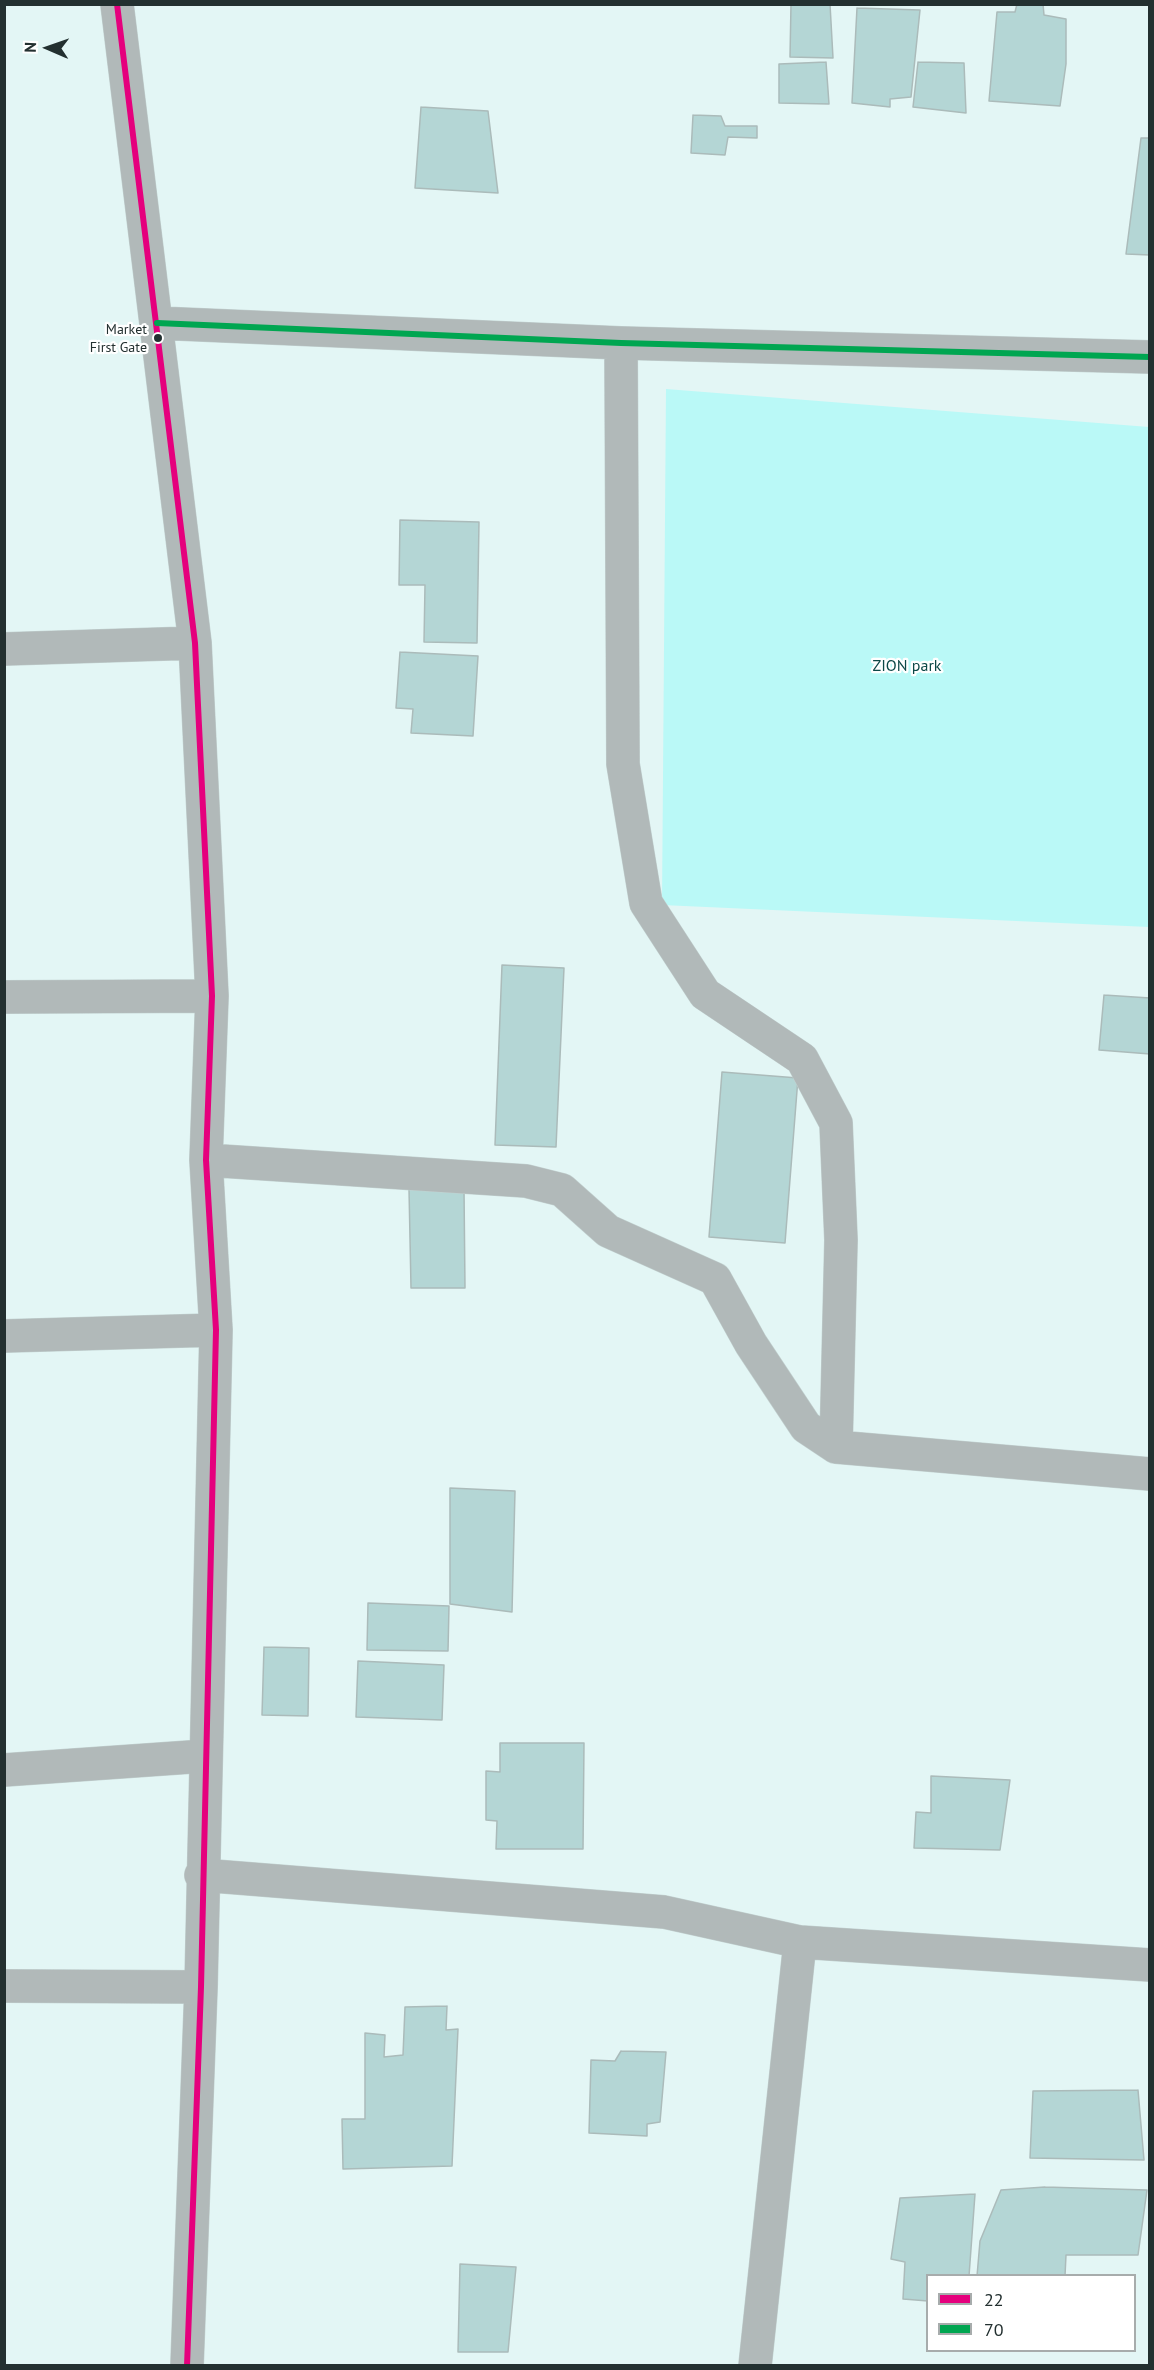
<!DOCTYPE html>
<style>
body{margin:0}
#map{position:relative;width:1154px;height:2370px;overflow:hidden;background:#e3f6f5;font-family:"PT Sans",sans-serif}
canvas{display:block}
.frame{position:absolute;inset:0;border:6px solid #233030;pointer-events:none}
.legend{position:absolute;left:926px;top:2274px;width:210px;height:78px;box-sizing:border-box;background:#fff;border:2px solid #a7acac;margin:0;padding:8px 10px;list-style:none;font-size:18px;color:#233030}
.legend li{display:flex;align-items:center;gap:12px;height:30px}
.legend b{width:30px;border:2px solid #a7acac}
.north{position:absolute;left:18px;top:18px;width:60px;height:60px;-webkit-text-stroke:4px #fff;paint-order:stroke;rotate:272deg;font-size:16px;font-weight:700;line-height:24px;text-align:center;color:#233030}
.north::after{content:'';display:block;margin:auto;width:21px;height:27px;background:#233030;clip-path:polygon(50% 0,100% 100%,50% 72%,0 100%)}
</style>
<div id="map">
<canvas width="1154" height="2370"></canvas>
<div class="frame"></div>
<ul class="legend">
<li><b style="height:8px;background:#e5007d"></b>22</li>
<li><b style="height:8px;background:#00a651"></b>70</li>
</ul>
<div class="north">N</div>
</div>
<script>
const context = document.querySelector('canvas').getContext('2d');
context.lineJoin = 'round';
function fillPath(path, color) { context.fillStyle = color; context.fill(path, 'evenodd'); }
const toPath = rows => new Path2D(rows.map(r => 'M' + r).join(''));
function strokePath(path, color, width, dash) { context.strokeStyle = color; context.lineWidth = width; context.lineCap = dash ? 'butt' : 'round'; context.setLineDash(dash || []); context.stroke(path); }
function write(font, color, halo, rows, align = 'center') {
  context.font = font + ' "PT Sans",sans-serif'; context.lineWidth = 4.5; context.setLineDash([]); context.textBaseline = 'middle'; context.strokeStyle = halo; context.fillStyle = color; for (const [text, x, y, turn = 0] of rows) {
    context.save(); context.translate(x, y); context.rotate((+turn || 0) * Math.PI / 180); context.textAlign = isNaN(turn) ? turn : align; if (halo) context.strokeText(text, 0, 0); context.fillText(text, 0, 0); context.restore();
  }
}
fillPath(toPath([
 [666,389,1149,427,1149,927,662,905]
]), '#baf9f7');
const building = toPath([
 [791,4,830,4,833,58,790,57,791,4],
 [1017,4,1043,4,1044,15,1066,19,1066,64,1060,106,989,101,997,12,1015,12,1017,4],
 [857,8,920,10,911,97,890,99,890,107,852,103,857,8],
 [826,62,829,104,779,103,779,64,826,62],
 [918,62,964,63,966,113,913,107,918,62],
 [421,107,488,111,498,193,415,188,421,107],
 [693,115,721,116,725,126,757,126,757,138,728,137,725,155,691,153,693,115],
 [1141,138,1150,138,1150,255,1126,254,1141,138],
 [400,520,479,522,477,643,424,642,425,585,399,585,400,520],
 [400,652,478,656,473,736,411,733,413,709,396,708,400,652],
 [502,965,564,968,556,1147,495,1145,502,965],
 [1104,995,1150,998,1150,1054,1099,1050,1104,995],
 [722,1072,798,1078,785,1243,709,1237,722,1072],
 [409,1189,464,1189,465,1288,411,1288,409,1189],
 [450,1488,515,1491,512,1612,450,1604,450,1488],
 [368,1603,449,1606,448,1651,367,1650,368,1603],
 [264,1647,309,1648,308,1716,262,1715,264,1647],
 [358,1661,444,1665,442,1720,356,1717,358,1661],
 [500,1743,584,1743,583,1849,496,1849,497,1821,486,1820,486,1771,500,1772,500,1743],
 [931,1776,1010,1780,1000,1850,914,1848,916,1812,931,1813,931,1776],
 [447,2006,446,2030,458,2029,452,2166,343,2169,342,2119,365,2119,365,2033,385,2035,384,2057,403,2055,405,2007,447,2006],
 [621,2051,666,2052,660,2122,647,2124,647,2136,589,2133,591,2060,615,2061,621,2051],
 [1138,2090,1144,2160,1030,2158,1033,2091,1138,2090],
 [1045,2187,1147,2190,1138,2255,1066,2255,1065,2276,977,2276,980,2241,1001,2190,1045,2187],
 [975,2194,969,2276,928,2276,928,2301,903,2299,905,2262,891,2259,900,2198,975,2194],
 [460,2264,516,2267,508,2352,458,2352,460,2264]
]);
fillPath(building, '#b4d6d5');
strokePath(building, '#abbbba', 1.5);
const minor = toPath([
 [117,4,195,643,212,996,206,1160,216,1330,201,1987,187,2366],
 [157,323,621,343,1150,357],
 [621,343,623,764,646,903,705,994,802,1059,836,1123,841,1240,836,1447],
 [4,649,195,643],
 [4,997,212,996],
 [206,1160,526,1181,562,1190,608,1231,715,1279,751,1344,806,1427,836,1447,1150,1474],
 [4,1336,216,1330],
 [4,1770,205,1756],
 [201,1875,664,1912,800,1942,1150,1965],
 [4,1986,201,1987],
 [755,2366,800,1942]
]);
strokePath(minor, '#c2d1d0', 34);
strokePath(minor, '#b1b9b9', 33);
strokePath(toPath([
 [117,4,195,643,212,996,206,1160,216,1330,201,1987,187,2366]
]), '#e5007d', 6);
strokePath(toPath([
 [157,323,621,343,1150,357]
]), '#00a651', 6);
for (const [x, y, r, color] of [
 [158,338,5,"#233030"]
]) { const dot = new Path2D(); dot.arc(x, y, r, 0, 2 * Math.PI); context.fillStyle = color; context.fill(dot); strokePath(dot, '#fff', 2); }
write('14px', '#233030', '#fff', [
 ["Market",147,330],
 ["First Gate",147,348]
], 'right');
write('16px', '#0c4847', '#fff', [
 ["ZION park",907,666]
]);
</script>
